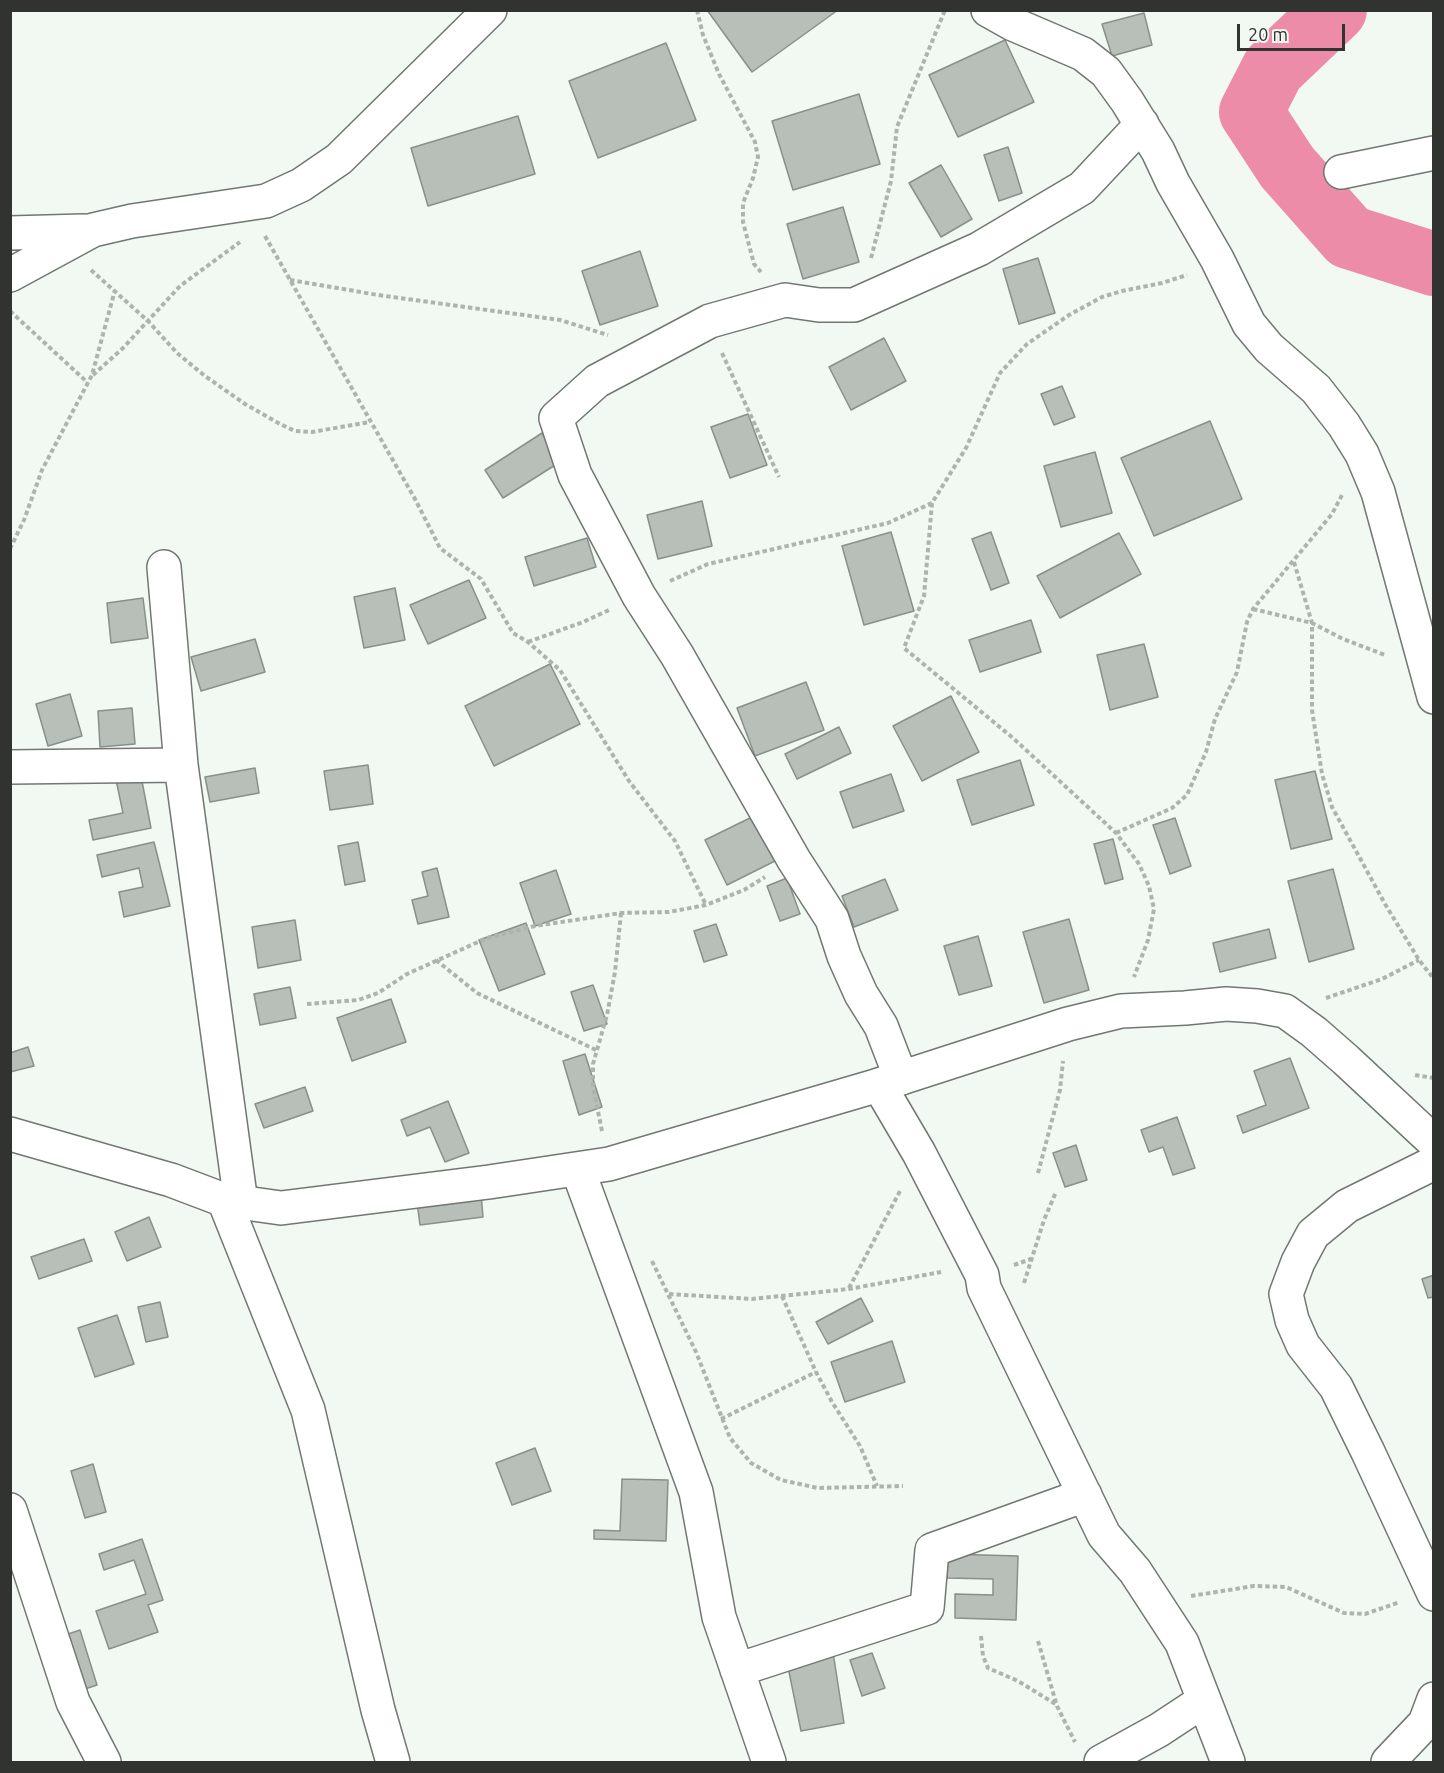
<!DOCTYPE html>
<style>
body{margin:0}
#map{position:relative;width:1444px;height:1773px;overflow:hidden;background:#f2f9f2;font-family:Ubuntu,sans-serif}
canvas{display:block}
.frame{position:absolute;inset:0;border:12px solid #313331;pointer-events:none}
.scale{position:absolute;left:1237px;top:24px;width:108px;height:27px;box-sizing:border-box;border:3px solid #313331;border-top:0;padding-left:8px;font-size:18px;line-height:21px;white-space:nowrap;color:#313331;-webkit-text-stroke:4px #f2f9f2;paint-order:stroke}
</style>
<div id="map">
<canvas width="1444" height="1773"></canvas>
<div class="frame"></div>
<div class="scale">20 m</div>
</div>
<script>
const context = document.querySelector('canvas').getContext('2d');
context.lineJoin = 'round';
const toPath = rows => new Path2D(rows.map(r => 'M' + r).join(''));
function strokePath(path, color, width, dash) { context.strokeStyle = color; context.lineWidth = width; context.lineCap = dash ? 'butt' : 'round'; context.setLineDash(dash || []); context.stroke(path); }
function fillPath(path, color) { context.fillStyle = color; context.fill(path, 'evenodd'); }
strokePath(toPath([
 [1335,10,1273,69,1251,112,1287,167,1349,237,1434,264]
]), '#ec8ca8', 64);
const building = toPath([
 [707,10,838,10,752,72,707,10],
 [1144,13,1152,45,1112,56,1102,24,1144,13],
 [1005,40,1034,102,958,137,929,75,1005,40],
 [666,43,696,120,598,158,569,81,666,43],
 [859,94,880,164,793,190,772,121,859,94],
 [518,116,535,174,428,206,411,148,518,116],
 [1008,147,1022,193,999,201,984,155,1008,147],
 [941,165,972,219,941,237,909,183,941,165],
 [843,207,859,262,803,279,787,224,843,207],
 [640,251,658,306,600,325,582,271,640,251],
 [1038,258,1055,313,1019,324,1003,269,1038,258],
 [884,338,906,381,851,410,829,367,884,338],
 [1062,386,1075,417,1054,425,1041,394,1062,386],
 [748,414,767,465,730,478,711,427,748,414],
 [1210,421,1242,499,1154,536,1121,458,1210,421],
 [542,433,560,462,503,498,485,470,542,433],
 [1095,452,1112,513,1061,527,1044,466,1095,452],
 [702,501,712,546,658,559,647,515,702,501],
 [891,532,914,611,864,625,842,546,891,532],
 [991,532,1009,583,991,590,972,539,991,532],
 [1119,533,1141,574,1060,618,1037,576,1119,533],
 [587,538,596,567,534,586,525,557,587,538],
 [469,580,486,618,428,644,410,605,469,580],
 [395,588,405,640,364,648,354,597,395,588],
 [143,598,148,638,111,643,107,603,143,598],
 [1031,620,1041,652,980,672,969,640,1031,620],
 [255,639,265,672,201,691,191,657,255,639],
 [1144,644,1158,697,1110,710,1097,655,1144,644],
 [550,664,580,724,494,766,465,706,550,664],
 [806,682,824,730,755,756,737,708,806,682],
 [70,694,82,736,48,746,36,704,70,694],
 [951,696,979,752,922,781,893,726,951,696],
 [132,708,135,744,100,747,98,711,132,708],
 [839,727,851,753,797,779,785,754,839,727],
 [1020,760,1034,805,972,825,957,780,1020,760],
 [368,765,373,804,330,810,324,771,368,765],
 [255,768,259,793,210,802,205,777,255,768],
 [1315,771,1332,839,1291,849,1275,780,1315,771],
 [891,774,904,811,853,828,840,792,891,774],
 [141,776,151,828,93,840,89,820,123,813,116,780,141,776],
 [752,817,775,861,727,885,705,840,752,817],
 [1175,818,1191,866,1170,874,1153,825,1175,818],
 [1113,839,1123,879,1105,884,1094,844,1113,839],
 [154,842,170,906,124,917,119,892,143,887,139,868,102,877,97,855,154,842],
 [358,842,365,881,345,885,338,846,358,842],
 [437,868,449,917,418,924,412,900,428,896,422,872,437,868],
 [1333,869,1354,949,1309,962,1288,881,1333,869],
 [556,870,571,914,535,926,520,883,556,870],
 [787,878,800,914,780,921,767,886,787,878],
 [885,879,898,910,854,927,842,896,885,879],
 [1069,919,1089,990,1044,1003,1023,932,1069,919],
 [295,920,301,960,258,968,252,927,295,920],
 [526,923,545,974,499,991,479,940,526,923],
 [716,924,727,955,704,962,694,931,716,924],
 [1269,929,1276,958,1220,972,1213,943,1269,929],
 [978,936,992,986,959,995,944,946,978,936],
 [593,985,607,1024,584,1031,571,992,593,985],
 [290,987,296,1018,260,1025,254,994,290,987],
 [391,999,406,1042,352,1061,337,1018,391,999],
 [28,1047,34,1066,10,1072,10,1053,28,1047],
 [585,1054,602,1107,579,1115,563,1061,585,1054],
 [1290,1058,1309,1108,1243,1133,1237,1116,1266,1105,1254,1071,1290,1058],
 [305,1087,313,1111,264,1128,255,1104,305,1087],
 [448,1101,469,1153,445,1162,430,1127,407,1136,401,1120,448,1101],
 [1177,1117,1195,1168,1173,1175,1163,1147,1149,1152,1141,1130,1177,1117],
 [1076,1145,1087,1180,1065,1187,1053,1153,1076,1145],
 [481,1194,483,1217,420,1225,417,1202,481,1194],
 [149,1217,161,1247,127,1261,115,1232,149,1217],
 [84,1239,92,1261,39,1279,31,1257,84,1239],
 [1434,1275,1434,1297,1428,1298,1422,1279,1434,1275],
 [861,1298,873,1321,828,1344,816,1322,861,1298],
 [160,1302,168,1337,146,1342,138,1307,160,1302],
 [117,1315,134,1364,95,1377,78,1328,117,1315],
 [892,1341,905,1382,845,1402,831,1362,892,1341],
 [535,1448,551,1491,512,1505,496,1463,535,1448],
 [93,1464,106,1512,85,1518,71,1471,93,1464],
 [622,1479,668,1480,666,1541,594,1539,594,1530,620,1531,622,1479],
 [142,1539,163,1600,148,1605,158,1632,109,1649,96,1611,146,1594,134,1560,104,1570,99,1554,142,1539],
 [948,1554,1018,1556,1016,1620,955,1618,955,1594,993,1595,993,1579,947,1578,948,1554],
 [80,1630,97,1685,79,1691,62,1636,80,1630],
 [833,1652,844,1723,801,1731,787,1662,833,1652],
 [872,1653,885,1688,862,1696,850,1660,872,1653]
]);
fillPath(building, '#b8beb8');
strokePath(building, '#898f89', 1.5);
const minor = toPath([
 [988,10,1013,24,1083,54,1106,72,1127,101,1158,151,1173,183,1217,259,1249,324,1269,348,1316,389,1344,425,1362,454,1378,492,1434,697],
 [1341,172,1434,153],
 [10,233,84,231],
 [10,275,93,230,132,221,266,201,301,185,339,159,490,10],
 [164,567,181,765],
 [10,767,181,765,241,1203],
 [901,1078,881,1026,861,994,844,956,832,919,794,860,677,655,639,596,575,475,556,418,597,381,710,321,785,300,819,305,854,305,979,249,1082,188,1142,124],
 [879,1085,919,1153,982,1275,984,1288,1104,1535,1135,1571,1182,1643,1228,1762],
 [1434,1163,1347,1206,1313,1234,1298,1262,1286,1294,1292,1320,1303,1345,1336,1387,1368,1452,1434,1594],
 [578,1170,696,1492,719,1617,769,1762],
 [224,1200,308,1410,378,1710,393,1762],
 [10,1510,73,1702,104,1762],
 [737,1670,927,1608,932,1550,1085,1495],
 [1101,1762,1159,1730,1203,1701],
 [1388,1762,1425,1723,1434,1699]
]);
const tertiary = toPath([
 [10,1134,171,1180,224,1200,281,1208,489,1182,609,1164,879,1085,1068,1024,1121,1011,1185,1008,1226,1004,1257,1006,1285,1011,1314,1032,1346,1060,1434,1142]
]);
strokePath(minor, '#717771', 36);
strokePath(tertiary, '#717771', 36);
strokePath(toPath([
 [697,10,703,35,719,74,755,142,758,157,753,178,743,203,743,222,754,264,761,272],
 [265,236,415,499,440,548,481,579,513,633,528,642,560,670,629,781,675,841,706,905],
 [871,258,891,181,897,127,945,10],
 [91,270,148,321,177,353,205,376,245,404,280,424,295,431,312,432,370,422],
 [290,280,378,295,560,320,608,335],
 [10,311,87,382],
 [722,353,779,477],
 [93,375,123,348,180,286,240,242],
 [932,503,924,596,904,648,1013,738,1116,833,1139,864,1149,886,1154,909,1148,940,1134,977],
 [10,549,24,520,42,470,92,375,115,290],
 [1294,562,1312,623,1312,710,1322,774,1332,807,1385,904,1419,960,1434,979],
 [670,581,708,564,888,523,932,503,966,448,1000,373,1027,344,1069,315,1102,297,1122,291,1162,283,1187,275],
 [1253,609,1312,623,1343,639,1385,655],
 [528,642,583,622,609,610],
 [1116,833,1172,808,1187,795,1206,752,1215,719,1237,672,1247,622,1253,609,1332,514,1342,495],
 [436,960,477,993,596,1050],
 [1326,998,1382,979,1419,960],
 [307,1004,358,1000,378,993,407,974,487,938,535,926,621,913,669,912,706,905,744,890,765,877],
 [1415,1075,1434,1078],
 [602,1131,593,1087,593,1064,607,1015,615,972,621,913],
 [1038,1173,1060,1090,1063,1061],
 [652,1261,696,1352,730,1438,751,1463,781,1480,818,1488,903,1486],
 [1014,1265,1031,1259],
 [1024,1283,1044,1220,1056,1192],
 [849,1288,900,1191],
 [669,1294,752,1299,849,1289,941,1272],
 [782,1296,816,1372,832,1402,860,1446,877,1486],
 [721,1419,816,1372],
 [1191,1596,1254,1586,1286,1587,1344,1613,1365,1614,1400,1602],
 [981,1636,983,1656,988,1668,1018,1681,1057,1705],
 [1038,1641,1057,1706,1075,1742]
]), '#aeb3ae', 4, [4.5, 3]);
strokePath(minor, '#fff', 33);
strokePath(tertiary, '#fff', 33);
</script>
